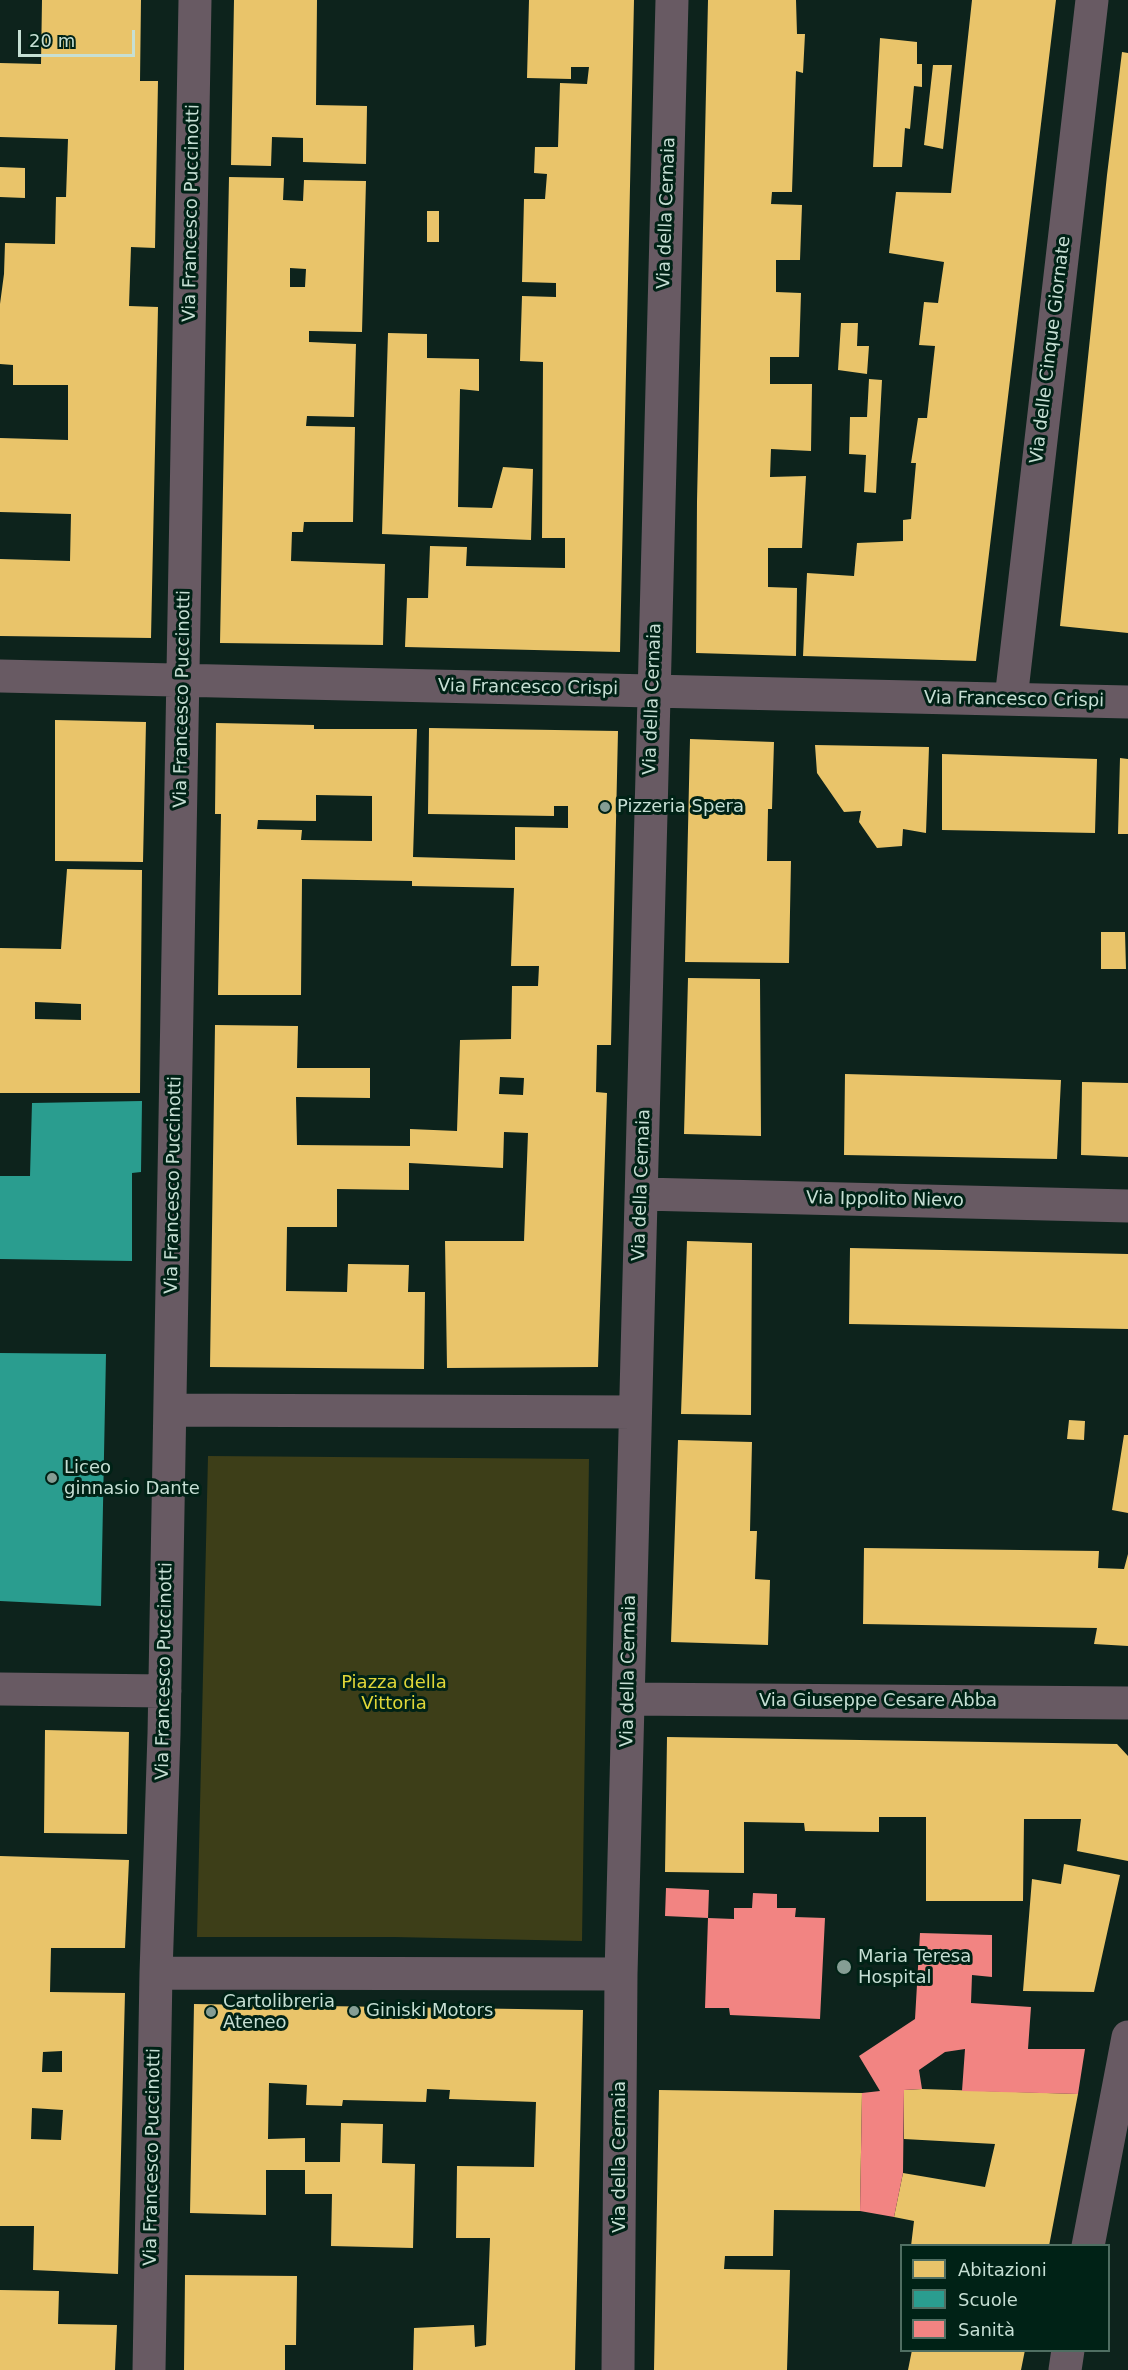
<!DOCTYPE html>
<meta charset="utf-8">
<style>
body{margin:0}
#map{position:relative;width:1128px;height:2370px;overflow:hidden;background:#0d231c;font-family:"DejaVu Sans",sans-serif}
canvas{display:block}
.legend{position:absolute;left:900px;top:2244px;width:210px;height:108px;box-sizing:border-box;background:#002216;border:2px solid #4f6e62;margin:0;padding:8px 10px;list-style:none;font-size:18px;color:#c6dfd4}
.legend li{display:flex;align-items:center;gap:12px;height:30px}
.legend b{width:30px;border:2px solid #4f6e62}
.scale{position:absolute;left:18px;top:30px;width:117px;height:27px;box-sizing:border-box;border:3px solid #c6dfd4;border-top:0;padding-left:8px;font-size:18px;line-height:21px;white-space:nowrap;color:#c6dfd4;-webkit-text-stroke:4px #002216;paint-order:stroke}
</style>
<div id="map">
<canvas width="1128" height="2370"></canvas>
<ul class="legend">
<li><b style="height:16px;background:#e9c46a"></b>Abitazioni</li>
<li><b style="height:16px;background:#2a9d8f"></b>Scuole</li>
<li><b style="height:16px;background:#f28482"></b>Sanità</li>
</ul>
<div class="scale">20 m</div>
</div>
<script>
const context = document.querySelector('canvas').getContext('2d');
context.lineJoin = 'round';
function fillPath(path, color) { context.fillStyle = color; context.fill(path, 'evenodd'); }
const toPath = rows => new Path2D(rows.map(r => 'M' + r).join(''));
function strokePath(path, color, width, dash) { context.strokeStyle = color; context.lineWidth = width; context.lineCap = dash ? 'butt' : 'round'; context.setLineDash(dash || []); context.stroke(path); }
function write(font, color, halo, rows, align = 'center') {
  context.font = font + ' "DejaVu Sans",sans-serif'; context.lineWidth = 6; context.setLineDash([]); context.textBaseline = 'middle'; context.strokeStyle = halo; context.fillStyle = color; for (const [text, x, y, turn = 0] of rows) {
    context.save(); context.translate(x, y); context.rotate((+turn || 0) * Math.PI / 180); context.textAlign = isNaN(turn) ? turn : align; if (halo) context.strokeText(text, 0, 0); context.fillText(text, 0, 0); context.restore();
  }
}
fillPath(toPath([
 [208,1456,589,1459,582,1941,394,1937,197,1937]
]), '#3d3e18');
fillPath(toPath([
 [42,0,141,0,140,81,158,81,155,248,131,247,129,306,158,307,151,638,0,636,0,559,70,561,71,514,0,512,0,438,68,440,68,385,13,385,13,365,0,364,0,304,4,274,5,243,55,244,56,197,66,197,68,139,0,137,0,63,41,64],
 [234,0,317,0,316,105,367,106,366,164,303,162,303,138,272,137,271,166,231,165],
 [529,0,634,0,620,652,405,647,407,598,428,598,430,546,467,547,466,566,565,568,565,538,542,538,543,362,520,361,522,296,556,297,556,283,522,282,524,199,545,199,547,174,534,173,535,147,558,147,560,83,587,84,589,67,571,67,571,79,527,78],
 [708,0,796,0,797,34,805,34,803,73,796,71,792,192,772,192,771,204,802,205,800,260,776,260,776,292,801,293,799,357,770,357,770,384,812,384,811,451,771,449,770,477,806,476,802,548,768,548,768,587,797,588,796,656,696,653,697,501],
 [972,0,1056,0,976,661,803,656,807,573,854,576,857,543,903,541,903,520,911,519,916,463,911,463,918,418,927,418,935,346,919,345,924,302,938,303,944,262,889,253,896,192,951,193],
 [880,38,917,42,917,64,922,64,922,87,914,86,910,129,905,128,902,167,873,167],
 [1122,52,1128,53,1128,633,1060,626,1107,175],
 [933,65,952,65,943,149,924,145],
 [0,167,25,168,25,198,0,197],
 [229,177,284,178,283,200,303,201,304,180,366,181,362,332,309,331,309,342,356,344,354,417,307,416,306,426,355,427,353,522,304,522,303,532,292,532,291,561,385,564,383,645,220,643],
 [290,268,306,269,305,287,290,287],
 [427,211,439,211,439,242,427,242],
 [841,323,858,323,857,346,869,346,867,374,838,370],
 [388,333,427,334,427,358,479,359,479,391,460,389,458,507,492,508,503,467,533,469,531,540,382,534],
 [869,379,882,380,876,493,864,492,866,455,849,454,850,417,867,417],
 [55,720,146,722,143,862,55,861],
 [216,723,314,725,314,729,417,729,413,857,515,860,515,827,568,828,568,806,554,806,554,816,428,814,429,728,618,731,611,1045,597,1045,596,1092,607,1093,598,1367,447,1368,445,1241,524,1241,528,1133,504,1132,503,1168,409,1163,409,1190,337,1189,337,1227,287,1227,286,1291,347,1292,348,1264,409,1265,408,1292,425,1292,424,1369,210,1367,215,1025,298,1026,297,1068,370,1068,370,1098,296,1097,297,1145,410,1146,410,1129,457,1131,460,1040,511,1039,512,986,538,986,539,966,511,966,514,888,412,886,412,881,302,879,301,995,218,995,221,814,215,814],
 [316,795,372,796,372,841,301,840,302,830,257,829,258,820,316,821],
 [500,1077,524,1078,523,1095,499,1094],
 [690,739,774,742,772,809,768,809,767,861,791,861,789,963,685,962],
 [815,745,929,747,926,833,903,829,902,846,877,848,859,822,861,811,844,812,817,773],
 [942,754,1097,759,1095,833,942,830],
 [1120,758,1128,759,1128,834,1118,834],
 [67,869,142,870,140,1093,0,1093,0,948,61,949],
 [35,1002,81,1004,81,1020,35,1019],
 [1101,932,1125,932,1126,969,1101,969],
 [688,978,760,979,761,1136,684,1134],
 [845,1074,1061,1080,1057,1159,844,1155],
 [1082,1082,1128,1083,1128,1157,1081,1155],
 [687,1241,752,1243,751,1415,681,1414],
 [850,1248,1128,1254,1128,1329,849,1324],
 [1069,1420,1085,1421,1084,1440,1067,1439],
 [1124,1435,1128,1435,1128,1513,1112,1510],
 [678,1440,752,1442,750,1531,757,1531,755,1579,770,1580,768,1645,671,1642],
 [864,1548,1099,1551,1098,1568,1124,1569,1128,1554,1128,1646,1094,1644,1097,1628,863,1624],
 [45,1730,129,1732,127,1834,44,1833],
 [667,1737,1117,1744,1128,1756,1128,1861,1077,1851,1081,1819,1024,1819,1023,1901,926,1901,926,1817,879,1817,879,1832,805,1831,804,1823,744,1822,744,1873,665,1872],
 [0,1856,129,1860,125,1948,51,1948,50,1992,125,1993,118,2274,33,2270,34,2226,0,2226],
 [62,2051,62,2072,42,2072,43,2052],
 [32,2108,63,2110,61,2140,31,2139],
 [1064,1864,1120,1875,1094,1992,1023,1991,1032,1879,1061,1884],
 [194,2004,583,2010,575,2370,413,2370,414,2328,474,2325,475,2347,486,2345,490,2238,456,2238,457,2166,534,2167,536,2102,449,2099,450,2090,427,2089,426,2102,343,2100,342,2106,306,2105,307,2085,269,2083,268,2139,305,2138,305,2162,340,2162,341,2123,383,2124,382,2163,415,2164,413,2248,331,2246,332,2194,305,2194,305,2170,266,2170,266,2215,190,2213],
 [922,2089,1078,2094,1049,2246,911,2246,914,2221,894,2217,903,2173,985,2187,995,2144,904,2139,904,2090],
 [659,2090,862,2093,860,2211,774,2210,773,2256,725,2256,724,2269,790,2270,787,2370,654,2370],
 [185,2275,297,2276,296,2345,285,2345,285,2370,184,2370],
 [0,2290,59,2291,58,2324,117,2325,115,2370,0,2370],
 [912,2350,1025,2350,1021,2370,908,2370]
]), '#e9c46a');
fillPath(toPath([
 [142,1101,141,1172,132,1173,132,1261,0,1259,0,1176,30,1176,32,1103],
 [0,1353,106,1354,101,1606,0,1601]
]), '#2a9d8f');
fillPath(toPath([
 [666,1888,709,1890,708,1918,665,1916],
 [753,1893,777,1894,777,1908,796,1908,795,1917,825,1918,820,2019,730,2015,729,2008,705,2008,708,1918,734,1919,734,1908,752,1908],
 [920,1933,992,1935,992,1977,972,1975,971,2003,1031,2007,1028,2049,1085,2049,1078,2094,962,2091,965,2049,945,2052,919,2070,922,2089,904,2090,903,2173,894,2217,860,2211,862,2093,880,2091,859,2056,915,2019]
]), '#f28482');
strokePath(toPath([
 [0,676,1128,702],
 [1011,699,1092,0],
 [642,1194,1128,1206],
 [170,1410,635,1412],
 [0,1689,165,1691],
 [628,1699,1128,1703],
 [156,1973,621,1974],
 [1088,2246,1128,2037],
 [149,2370,156,1973,164,1734,195,0],
 [618,2370,621,1974,672,0],
 [1065,2370,1068,2350]
]), '#685a63', 33);
for (const [x, y, r, color] of [
 [605,807,6,"#859d94"],
 [52,1478,6,"#859d94"],
 [844,1967,8,"#859d94"],
 [354,2011,6,"#859d94"],
 [211,2012,6,"#859d94"]
]) { const dot = new Path2D(); dot.arc(x, y, r, 0, 2 * Math.PI); context.fillStyle = color; context.fill(dot); strokePath(dot, '#002216', 2); }
write('18px', '#c6dfd4', '#002216', [
 ["Via Francesco Puccinotti",192,213,-89],
 ["Via della Cernaia",667,213,-88],
 ["Via delle Cinque Giornate",1051,350,-83],
 ["Via Francesco Crispi",528,688,1],
 ["Via Francesco Puccinotti",183,699,-89],
 ["Via della Cernaia",653,699,-88],
 ["Via Francesco Crispi",1014,700,1],
 ["Via Francesco Puccinotti",174,1185,-89],
 ["Via della Cernaia",642,1185,-88],
 ["Via Ippolito Nievo",885,1200,1],
 ["Via Francesco Puccinotti",165,1671,-89],
 ["Via della Cernaia",629,1671,-89],
 ["Via Giuseppe Cesare Abba",878,1701],
 ["Via Francesco Puccinotti",153,2157,-89],
 ["Via della Cernaia",620,2157,-90]
]);
write('18px', '#c6dfd4', '#002216', [
 ["Pizzeria Spera",617,807],
 ["Liceo",64,1468],
 ["ginnasio Dante",64,1489],
 ["Maria Teresa",858,1957],
 ["Hospital",858,1978],
 ["Cartolibreria",223,2002],
 ["Ateneo",223,2023],
 ["Giniski Motors",366,2011]
], 'left');
write('18px', '#e0d738', '#002216', [
 ["Piazza della",394,1683],
 ["Vittoria",394,1704]
]);
</script>
